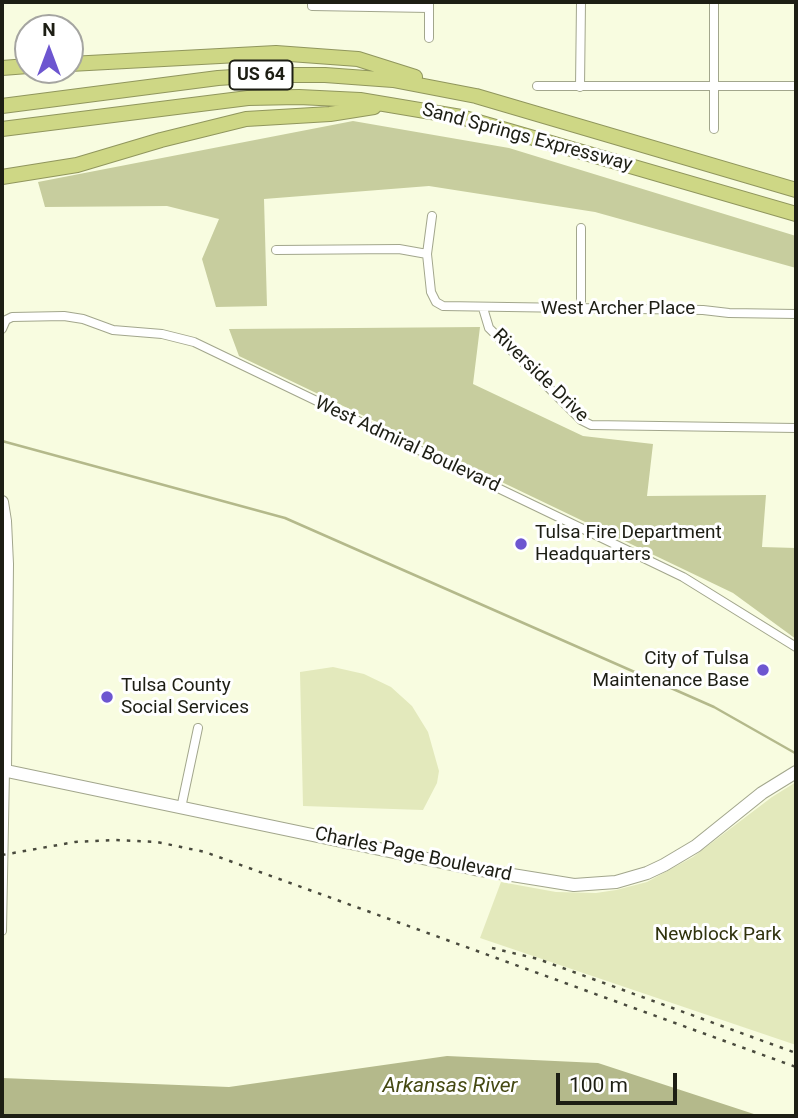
<!DOCTYPE html>
<style>
body{margin:0}
#map{position:relative;width:798px;height:1118px;overflow:hidden;background:#f8fce0;font-family:Roboto,sans-serif}
canvas{display:block}
.frame{position:absolute;inset:0;border:4px solid #1d1e14;pointer-events:none}
.north{position:absolute;left:14px;top:14px;width:70px;height:70px;box-sizing:border-box;background:#fff;border:2px solid #a5a5a1;border-radius:50%;rotate:0deg;font-size:19px;font-weight:700;line-height:28px;text-align:center;color:#1d1e14}
.north::after{content:'';display:block;margin:auto;width:24px;height:32px;background:#6d56d0;clip-path:polygon(50% 0,100% 100%,50% 72%,0 100%)}
.scale{position:absolute;left:556px;top:1073px;width:121px;height:32px;box-sizing:border-box;border:4px solid #1d1e14;border-top:0;padding-left:9px;font-size:21px;line-height:24px;white-space:nowrap;color:#1d1e14;-webkit-text-stroke:5px #fff;paint-order:stroke}
</style>
<div id="map">
<canvas width="798" height="1118"></canvas>
<div class="frame"></div>
<div class="north">N</div>
<div class="scale">100 m</div>
</div>
<script>
const context = document.querySelector('canvas').getContext('2d');
context.lineJoin = 'round';
function fillPath(path, color) { context.fillStyle = color; context.fill(path, 'evenodd'); }
const toPath = rows => new Path2D(rows.map(r => 'M' + r).join(''));
function strokePath(path, color, width, dash) { context.strokeStyle = color; context.lineWidth = width; context.lineCap = dash ? 'butt' : 'round'; context.setLineDash(dash || []); context.stroke(path); }
function write(font, color, halo, rows, align = 'center') {
  context.font = font + ' Roboto,sans-serif'; context.lineWidth = 6; context.setLineDash([]); context.textBaseline = 'middle'; context.strokeStyle = halo; context.fillStyle = color; for (const [text, x, y, turn = 0] of rows) {
    context.save(); context.translate(x, y); context.rotate((+turn || 0) * Math.PI / 180); context.textAlign = isNaN(turn) ? turn : align; if (halo) context.strokeText(text, 0, 0); context.fillText(text, 0, 0); context.restore();
  }
}
fillPath(toPath([
 [333,667,364,674,391,687,412,706,428,732,439,771,437,783,423,810,303,806,300,672],
 [796,782,796,1045,480,938,501,882,556,892,596,893,616,890,647,882,693,857,772,797]
]), '#e3e9bc');
fillPath(toPath([
 [353,121,509,148,796,236,796,268,595,212,429,186,264,199,267,306,216,307,202,259,219,219,167,206,45,207,38,182],
 [480,327,473,384,583,436,653,444,647,496,766,495,762,547,796,548,796,639,733,593,239,356,229,329]
]), '#c7cd9e');
fillPath(toPath([
 [447,1056,598,1063,760,1116,2,1116,2,1078,229,1087]
]), '#b4b98b');
strokePath(toPath([
 [2,441,285,518,714,707,795,753]
]), '#b4b98b', 2.5);
const minor = toPath([
 [312,2,312,6,429,8],
 [429,2,429,38],
 [537,86,796,86],
 [580,87,581,2],
 [714,129,714,2],
 [432,216,427,254,431,292,436,302,443,306,703,310,729,313,796,314],
 [276,250,399,249,427,254],
 [483,308,489,328,581,420,591,425,796,428],
 [581,310,581,228],
 [2,329,6,320,12,317,64,316,83,319,113,330,162,334,194,342,683,577,796,647],
 [181,808,198,728],
 [2,931,5,770]
]);
const secondary = toPath([
 [2,502,5,521,7,564,5,770],
 [2,770,475,869,574,885,616,882,647,873,664,865,696,846,762,793,796,772]
]);
const motorway = toPath([
 [70,64,276,53,358,59,415,77],
 [2,68,28,66],
 [2,106,218,78,264,75,325,75,393,80,476,96,796,190],
 [2,129,248,98,299,97,360,100,461,117,796,214],
 [2,177,77,165,161,140,246,119,330,114,374,107]
]);
strokePath(minor, '#a2a68c', 10);
strokePath(secondary, '#a2a68c', 14);
strokePath(motorway, '#90965d', 16);
strokePath(minor, '#fff', 8);
strokePath(secondary, '#fff', 12);
strokePath(motorway, '#ced785', 14);
strokePath(toPath([
 [2,855,75,842,116,840,157,842,205,852,796,1067],
 [492,948,538,959,796,1053]
]), '#494a3d', 2.5, [3.5, 7]);
for (const [x, y, r, color] of [
 [521,544,7,"#6d56d0"],
 [763,670,7,"#6d56d0"],
 [107,697,7,"#6d56d0"]
]) { const dot = new Path2D(); dot.arc(x, y, r, 0, 2 * Math.PI); context.fillStyle = color; context.fill(dot); strokePath(dot, '#fff', 2.5); }
for (const [x, y, w] of [
 [261,75,63]
]) { const box = new Path2D(); box.roundRect(x - w / 2, y - 14.5, w, 29, 5); context.fillStyle = '#fff'; context.fill(box); strokePath(box, '#1d1e14', 2); }
write('bold 18px', '#1d1e14', null, [
 ["US 64",261,75]
]);
write('19px', '#1d1e14', '#fff', [
 ["Sand Springs Expressway",527,138,15],
 ["West Archer Place",618,309],
 ["Riverside Drive",540,376,44],
 ["West Admiral Boulevard",407,445,25],
 ["Charles Page Boulevard",413,855,12]
]);
write('19px', '#1d1e14', '#fff', [
 ["Tulsa Fire Department",535,533],
 ["Headquarters",535,555],
 ["City of Tulsa",749,659,"right"],
 ["Maintenance Base",749,681,"right"],
 ["Tulsa County",121,686],
 ["Social Services",121,708]
], 'left');
write('19px', '#2f320d', '#fff', [
 ["Newblock Park",718,935]
]);
write('italic 21px', '#454913', '#fff', [
 ["Arkansas River",450,1087]
]);
</script>
